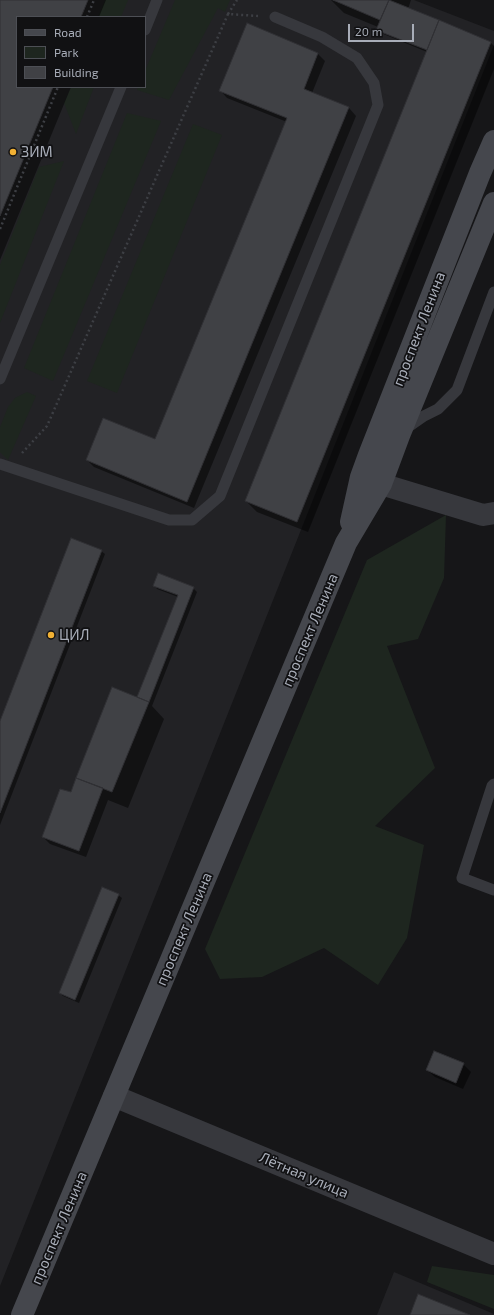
<!DOCTYPE html>
<meta charset="utf-8">
<style>
body{margin:0}
#map{position:relative;width:494px;height:1315px;overflow:hidden;background:#161618;font-family:"Exo 2",sans-serif}
canvas{display:block}
.legend{position:absolute;left:16px;top:16px;width:130px;height:72px;box-sizing:border-box;background:#111113;border:1px solid #4d4f55;margin:0;padding:5px 7px;list-style:none;font-size:12px;color:#a8adb8}
.legend li{display:flex;align-items:center;gap:8px;height:20px}
.legend b{width:20px;border:1px solid #4d4f55}
.scale{position:absolute;left:348px;top:24px;width:66px;height:18px;box-sizing:border-box;border:2px solid #a8adb8;border-top:0;padding-left:5px;font-size:12px;line-height:14px;white-space:nowrap;color:#a8adb8;-webkit-text-stroke:3px #111113;paint-order:stroke}
</style>
<div id="map">
<canvas width="494" height="1315"></canvas>
<ul class="legend">
<li><b style="height:5px;background:#45474d"></b>Road</li>
<li><b style="height:11px;background:#1e261f"></b>Park</li>
<li><b style="height:11px;background:#404145"></b>Building</li>
</ul>
<div class="scale">20 m</div>
</div>
<script>
const context = document.querySelector('canvas').getContext('2d');
context.lineJoin = 'round';
function fillPath(path, color) { context.fillStyle = color; context.fill(path, 'evenodd'); }
const toPath = rows => new Path2D(rows.map(r => 'M' + r).join(''));
function strokePath(path, color, width, dash) { context.strokeStyle = color; context.lineWidth = width; context.lineCap = dash ? 'butt' : 'round'; context.setLineDash(dash || []); context.stroke(path); }
function write(font, color, halo, rows, align = 'center') {
  context.font = font + ' "Exo 2",sans-serif'; context.lineWidth = 3.5; context.setLineDash([]); context.textBaseline = 'middle'; context.strokeStyle = halo; context.fillStyle = color; for (const [text, x, y, turn = 0] of rows) {
    context.save(); context.translate(x, y); context.rotate((+turn || 0) * Math.PI / 180); context.textAlign = isNaN(turn) ? turn : align; if (halo) context.strokeText(text, 0, 0); context.fillText(text, 0, 0); context.restore();
  }
}
fillPath(toPath([
 [0,0,414,0,494,31,494,45,0,1286],
 [17,17,145,17,145,87,17,87],
 [394,1272,494,1314,494,1315,377,1315]
]), '#222225');
fillPath(toPath([
 [105,0,128,0,121,17,98,17],
 [175,0,230,0,225,12,218,8,169,100,137,90,138,87,145,87,145,71],
 [71,87,94,87,76,134,64,103],
 [127,113,161,121,53,381,24,368],
 [193,124,222,135,117,393,87,381],
 [64,161,0,323,0,265,39,167],
 [27,392,36,396,8,460,0,452,0,427,8,407,15,398],
 [446,515,444,578,418,639,387,646,435,768,375,826,424,845,407,938,378,985,324,948,262,977,220,979,205,949,367,560],
 [432,1266,494,1275,494,1309,427,1282]
]), '#1e261f');
fillPath(toPath([
 [0,0,106,0,99,17,17,17,17,87,71,87,0,260],
 [331,0,411,0,408,9,490,42,494,46,494,69,308,532,257,512,246,501,427,52,381,33,378,29,378,27,344,13],
 [318,54,325,61,312,93,349,108,356,116,194,508,94,467,87,460,156,441,287,122,227,98,220,90],
 [101,551,105,554,0,825,0,724],
 [154,585,193,588,197,592,152,706,164,719,128,808,108,800,86,857,50,844,43,837,138,698,178,597,157,589],
 [118,895,122,898,79,1003,63,996,60,993],
 [463,1064,471,1072,463,1089,435,1077,427,1070]
]), '#0007');
const building = toPath([
 [0,0,88,0,81,17,17,17,17,87,53,87,0,216,0,0],
 [333,0,389,0,380,20,333,0],
 [389,0,439,20,427,50,376,30,389,0],
 [439,20,491,42,297,522,245,501,439,20],
 [247,23,318,53,304,89,349,107,187,502,86,460,103,418,155,439,287,118,219,91,247,23],
 [71,538,102,550,0,813,0,721,71,538],
 [158,573,194,587,149,702,137,697,178,595,153,586,158,573],
 [112,687,149,702,112,792,76,778,112,687],
 [76,778,103,788,79,851,42,837,60,789,71,792,76,778],
 [102,887,119,894,75,1000,59,993,102,887],
 [434,1051,464,1063,456,1083,426,1070,434,1051],
 [418,1294,470,1315,410,1315,418,1294]
]);
fillPath(building, '#404145');
strokePath(building, '#303034', 1);
strokePath(toPath([
 [228,14,237,0],
 [87,17,94,0],
 [0,229,58,87],
 [22,453,47,426,228,14,258,16]
]), '#3d3f44', 2.5, [2, 3]);
strokePath(toPath([
 [145,30,157,0],
 [0,379,121,87],
 [404,430,424,416,438,409,457,390,494,292],
 [0,464,169,520,192,520,220,496,378,105,374,83,357,58,322,37,275,17],
 [494,784,492,786,462,878,494,890]
]), '#37383d', 11);
strokePath(toPath([
 [381,484,483,515,494,513],
 [114,1096,494,1254]
]), '#37383d', 22);
strokePath(toPath([
 [351,522,361,477,369,455,480,173,494,141],
 [22,1315,346,543,381,484,400,433,494,203]
]), '#45474d', 22);
for (const [x, y, r, color] of [
 [13,152,4,"#f2b134"],
 [51,635,4,"#f2b134"]
]) { const dot = new Path2D(); dot.arc(x, y, r, 0, 2 * Math.PI); context.fillStyle = color; context.fill(dot); strokePath(dot, '#111113', 1.5); }
write('15px', '#a8adb8', '#111113', [
 ["ЗИМ",21,152],
 ["ЦИЛ",59,635]
], 'left');
write('15px', '#a8adb8', '#111113', [
 ["проспект Ленина",419,329,-69],
 ["проспект Ленина",310,630,-67],
 ["проспект Ленина",184,929,-67],
 ["Лётная улица",304,1175,23],
 ["проспект Ленина",59,1228,-67]
]);
</script>
